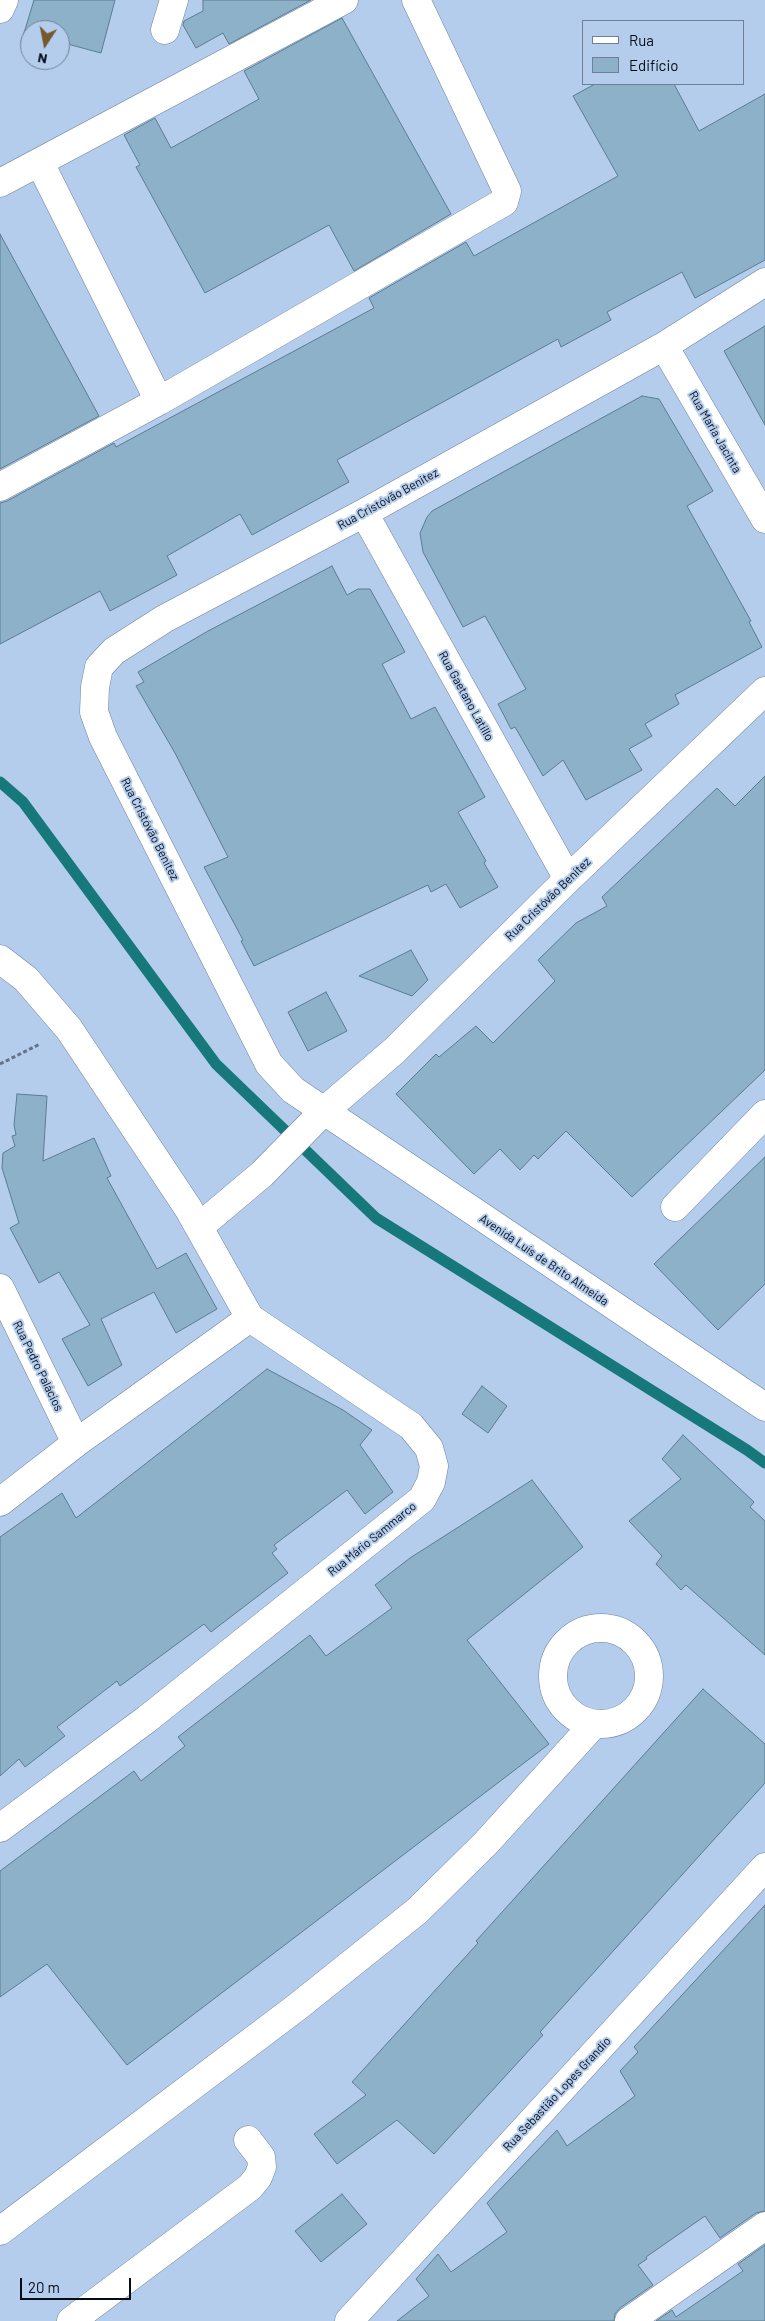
<!DOCTYPE html>
<meta charset="utf-8">
<style>
body{margin:0}
#map{position:relative;width:765px;height:2321px;overflow:hidden;background:#b5cdec;font-family:Barlow,sans-serif}
canvas{display:block}
.legend{position:absolute;left:582px;top:20px;width:162px;height:65px;box-sizing:border-box;background:#b5cdec;border:1px solid #6f8096;margin:0;padding:6px 9px;list-style:none;font-size:15px;color:#050c16}
.legend li{display:flex;align-items:center;gap:10px;height:25px}
.legend b{width:25px;border:1px solid #6f8096}
.north{position:absolute;left:20px;top:20px;width:50px;height:50px;box-sizing:border-box;background:#b5cdec;border:1px solid #6f8096;border-radius:50%;rotate:191deg;font-size:14px;font-weight:700;line-height:20px;text-align:center;color:#050c16}
.north::after{content:'';display:block;margin:auto;width:18px;height:22px;background:#75582c;clip-path:polygon(50% 0,100% 100%,50% 72%,0 100%)}
.scale{position:absolute;left:20px;top:2278px;width:111px;height:22px;box-sizing:border-box;border:2px solid #050c16;border-top:0;padding-left:6px;font-size:15px;line-height:18px;white-space:nowrap;color:#050c16;-webkit-text-stroke:4px #b5cdec;paint-order:stroke}
</style>
<div id="map">
<canvas width="765" height="2321"></canvas>
<ul class="legend">
<li><b style="height:6px;background:#fff"></b>Rua</li>
<li><b style="height:14px;background:#8db1c8"></b>Edifício</li>
</ul>
<div class="north">N</div>
<div class="scale">20 m</div>
</div>
<script>
const context = document.querySelector('canvas').getContext('2d');
context.lineJoin = 'round';
const toPath = rows => new Path2D(rows.map(r => 'M' + r).join(''));
function strokePath(path, color, width, dash) { context.strokeStyle = color; context.lineWidth = width; context.lineCap = dash ? 'butt' : 'round'; context.setLineDash(dash || []); context.stroke(path); }
function fillPath(path, color) { context.fillStyle = color; context.fill(path, 'evenodd'); }
function write(font, color, halo, rows, align = 'center') {
  context.font = font + ' Barlow,sans-serif'; context.lineWidth = 4; context.setLineDash([]); context.textBaseline = 'middle'; context.strokeStyle = halo; context.fillStyle = color; for (const [text, x, y, turn = 0] of rows) {
    context.save(); context.translate(x, y); context.rotate((+turn || 0) * Math.PI / 180); context.textAlign = isNaN(turn) ? turn : align; if (halo) context.strokeText(text, 0, 0); context.fillText(text, 0, 0); context.restore();
  }
}
strokePath(toPath([
 [0,782,23,802,216,1064,376,1218,747,1450,765,1463]
]), '#17787c', 11);
const building = toPath([
 [34,0,115,0,101,53,60,42,60,30,30,30,30,35,24,33,34,0],
 [203,0,311,0,229,44,223,33,196,48,183,25,184,21,203,11,203,0],
 [342,18,451,214,354,271,329,225,205,293,136,167,140,165,124,135,155,118,171,148,259,99,244,71,342,18],
 [595,84,674,84,699,131,765,94,765,260,695,298,682,272,607,312,611,320,561,347,558,339,337,460,349,482,252,535,240,514,167,556,177,575,153,588,110,611,100,591,0,644,0,503,7,501,114,443,116,447,374,308,369,298,466,242,474,256,618,176,573,96,595,84],
 [0,234,99,416,0,469,0,234],
 [765,326,765,425,724,351,765,326],
 [642,396,659,399,713,491,687,506,751,621,749,622,762,647,675,695,679,704,645,724,652,736,629,749,642,770,586,800,563,760,543,776,515,727,511,729,498,704,526,689,485,616,463,627,423,552,420,533,427,517,432,511,642,396],
 [332,566,347,595,358,589,370,589,405,652,382,664,411,719,435,707,485,797,458,812,486,861,484,863,498,887,460,908,446,884,431,892,428,885,254,966,241,941,243,940,204,867,228,857,175,753,136,686,144,682,138,672,208,631,332,566],
 [765,776,765,1070,632,1197,566,1131,538,1159,534,1155,520,1170,500,1149,474,1174,396,1094,436,1054,439,1057,476,1026,493,1043,555,981,538,960,576,923,607,906,602,897,717,788,735,806,765,776],
 [411,950,428,980,412,996,359,976,411,950],
 [326,992,347,1031,308,1051,288,1012,326,992],
 [17,1094,47,1096,43,1161,94,1138,111,1176,107,1178,157,1269,186,1253,217,1309,176,1333,154,1292,101,1319,122,1365,88,1386,62,1339,90,1325,59,1272,39,1283,10,1228,19,1223,2,1168,3,1153,15,1146,12,1136,16,1135,14,1125,17,1094],
 [765,1157,765,1284,718,1330,654,1264,765,1157],
 [267,1369,343,1410,372,1430,360,1445,393,1492,365,1514,347,1490,274,1545,277,1549,272,1553,288,1573,211,1632,204,1624,120,1686,117,1681,57,1727,65,1736,25,1767,19,1759,0,1776,0,1537,62,1493,76,1518,267,1369],
 [482,1386,507,1406,488,1433,462,1414,482,1386],
 [683,1435,754,1502,750,1507,765,1521,765,1655,686,1585,681,1590,656,1564,662,1556,629,1521,681,1479,662,1459,683,1435],
 [532,1480,583,1547,467,1640,549,1744,127,2065,47,1964,0,1997,0,1871,134,1771,141,1781,185,1746,178,1737,310,1635,326,1656,392,1608,375,1585,410,1558,532,1480],
 [703,1689,765,1744,765,1783,540,2032,543,2035,434,2154,397,2120,337,2164,314,2134,366,2095,352,2082,478,1943,476,1941,703,1689],
 [765,1905,765,2211,756,2213,720,2238,705,2216,646,2257,647,2259,638,2265,653,2285,620,2308,615,2314,614,2321,397,2321,429,2296,416,2279,438,2254,451,2272,507,2232,487,2203,557,2130,567,2146,635,2096,620,2071,638,2052,634,2047,765,1905],
 [342,2194,367,2224,321,2262,295,2231,342,2194],
 [765,2245,765,2321,656,2321,672,2310,676,2317,743,2271,738,2264,765,2245]
]);
fillPath(building, '#8db1c8');
strokePath(building, '#5a7c92', 1);
const minor = toPath([
 [165,30,174,0],
 [40,163,159,401],
 [0,183,344,0],
 [765,282,664,346,364,513,164,619,114,651,99,667,95,687,94,712,103,737,269,1064,293,1090,765,1407],
 [664,346,765,519],
 [0,487,159,401,504,202,507,191,416,0],
 [364,513,568,879],
 [0,959,26,979,69,1029,188,1208,250,1318,411,1426,429,1448,434,1466,431,1482,422,1499,147,1719,0,1828],
 [675,1207,765,1114],
 [199,1227,262,1174,324,1111,394,1051,568,879,765,691],
 [0,1288,76,1443],
 [0,1502,76,1443,250,1318],
 '553 1676a48 48 0 1 1 96 0a48 48 0 1 1-96 0Z',
 [0,2231,297,2007,417,1911,486,1843,594,1724],
 [71,2321,250,2187,258,2177,262,2167,261,2157,248,2140],
 [349,2321,765,1867],
 [629,2321,765,2226]
]);
const secondary = toPath([
 [0,9,4,0]
]);
strokePath(minor, '#6d83a0', 29);
strokePath(secondary, '#6d83a0', 29);
strokePath(toPath([
 [0,1064,40,1044]
]), '#627287', 3, [4, 2.5]);
strokePath(minor, '#fff', 28);
strokePath(secondary, '#fff', 28);
write('12px', '#050c16', '#b5cdec', [
 ["Rua Maria Jacinta",715,432,60],
 ["Rua Cristóvão Benitez",388,499,-29],
 ["Rua Gaetano Latillo",466,696,61],
 ["Rua Cristóvão Benitez",150,829,63],
 ["Rua Cristóvão Benitez",548,899,-44],
 ["Avenida Luís de Brito Almeida",544,1260,34],
 ["Rua Pedro Palácios",38,1366,64],
 ["Rua Mário Sammarco",372,1539,-39],
 ["Rua Sebastião Lopes Grandio",557,2094,-47]
]);
</script>
